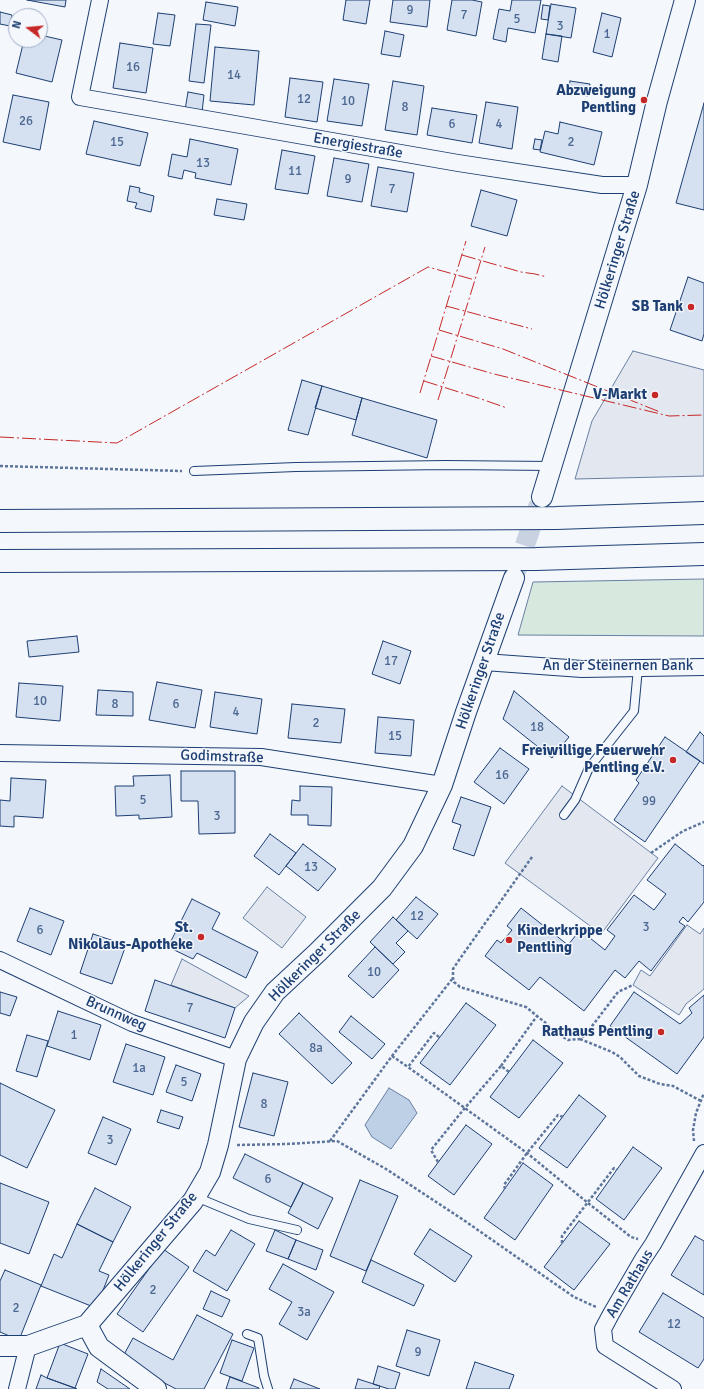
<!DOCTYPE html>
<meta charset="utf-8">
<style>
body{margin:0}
#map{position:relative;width:704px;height:1389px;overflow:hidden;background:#f4f7fb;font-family:Signika,sans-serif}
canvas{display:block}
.north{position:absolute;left:8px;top:8px;width:40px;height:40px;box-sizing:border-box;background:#f4f7fb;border:1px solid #9eadc5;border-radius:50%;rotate:286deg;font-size:11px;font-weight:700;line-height:16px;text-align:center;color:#1d3f73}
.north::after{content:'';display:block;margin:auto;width:14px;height:18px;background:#c62828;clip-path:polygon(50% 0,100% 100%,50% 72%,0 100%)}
</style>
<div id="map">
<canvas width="704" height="1389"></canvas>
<div class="north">N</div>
</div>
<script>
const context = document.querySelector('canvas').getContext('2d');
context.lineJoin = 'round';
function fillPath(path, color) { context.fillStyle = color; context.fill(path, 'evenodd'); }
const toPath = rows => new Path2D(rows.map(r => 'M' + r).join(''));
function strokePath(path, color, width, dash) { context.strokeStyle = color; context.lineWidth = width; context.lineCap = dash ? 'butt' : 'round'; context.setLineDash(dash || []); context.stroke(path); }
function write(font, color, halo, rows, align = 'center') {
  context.font = font + ' Signika,sans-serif'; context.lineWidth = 3; context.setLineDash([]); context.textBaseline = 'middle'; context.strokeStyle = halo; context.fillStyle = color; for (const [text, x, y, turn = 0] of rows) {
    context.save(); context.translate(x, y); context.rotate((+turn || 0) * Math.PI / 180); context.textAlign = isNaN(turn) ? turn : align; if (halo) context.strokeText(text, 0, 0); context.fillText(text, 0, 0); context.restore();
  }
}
const green = toPath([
 [704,579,704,636,518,635,533,582,704,579]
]);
fillPath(green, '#d7e8df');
strokePath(green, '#687fa3', 1);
const parking = toPath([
 [633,351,704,370,704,476,575,479,592,421,633,351],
 [562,786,658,858,601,934,505,863,562,786],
 [267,887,306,917,282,948,243,918,267,887],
 [687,925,700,934,704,928,704,989,686,1004,679,1015,633,985,641,970,650,976,687,925],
 [182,959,249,996,235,1008,171,985,182,959]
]);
fillPath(parking, '#e3e8f0');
strokePath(parking, '#687fa3', 1);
const water = toPath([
 [389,1088,409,1100,417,1113,391,1149,372,1137,365,1125,389,1088]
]);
fillPath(water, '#bed0e5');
strokePath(water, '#687fa3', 1);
const building = toPath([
 [27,0,66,0,65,7,27,0],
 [346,0,370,0,366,24,343,20,346,0],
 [393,0,430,0,427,27,390,22,393,0],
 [452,0,472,0,482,2,476,36,447,30,452,0],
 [512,0,541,0,535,33,508,28,506,42,493,39,499,9,510,11,512,0],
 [206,2,238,7,235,26,203,20,206,2],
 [551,4,576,8,571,38,546,34,551,4],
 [543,5,550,6,548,20,541,19,543,5],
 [0,12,12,15,10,26,0,24,0,12],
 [158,13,175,15,170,46,153,44,158,13],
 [602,13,621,18,612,57,593,52,602,13],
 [196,24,211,25,204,83,189,81,196,24],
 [385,31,404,35,400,57,381,54,385,31],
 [546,34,562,36,558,62,542,59,546,34],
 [40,35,62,40,52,82,16,73,24,40,40,40,40,35],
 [120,43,153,48,146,93,113,88,120,43],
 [215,47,259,51,254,105,210,101,215,47],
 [290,78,323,82,317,122,285,117,290,78],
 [334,79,369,84,362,126,327,121,334,79],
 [393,81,424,86,417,135,385,130,393,81],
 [570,81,590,84,588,96,568,93,570,81],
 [188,92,204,95,202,112,185,110,188,92],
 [13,95,49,102,40,150,3,142,13,95],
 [486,102,518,107,512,149,479,143,486,102],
 [704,103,704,210,676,203,704,103],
 [432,108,477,115,472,143,427,135,432,108],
 [94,121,148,133,140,166,86,154,94,121],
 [560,122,602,132,594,165,540,152,545,131,558,134,560,122],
 [190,139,238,149,231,185,195,178,196,173,184,170,182,179,168,176,172,154,187,157,190,139],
 [535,139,542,140,540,150,533,149,535,139],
 [282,150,315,156,308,194,275,189,282,150],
 [334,158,369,164,362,202,327,196,334,158],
 [378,167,414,173,407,212,371,206,378,167],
 [130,186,140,188,139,192,154,196,151,212,135,208,137,203,127,201,130,186],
 [481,190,517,200,507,236,471,226,481,190],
 [217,199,247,204,244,220,214,215,217,199],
 [688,277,704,283,704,334,702,341,670,330,688,277],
 [302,380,322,386,308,435,288,430,302,380],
 [322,386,362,398,356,420,315,408,322,386],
 [362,398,437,420,427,458,352,435,362,398],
 [77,636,79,652,29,657,27,641,77,636],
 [383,641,411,651,400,684,372,674,383,641],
 [157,682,202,690,195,728,149,720,157,682],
 [19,683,63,686,60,721,16,717,19,683],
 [98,690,133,692,133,716,96,715,98,690],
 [514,691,569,737,552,758,503,719,514,691],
 [215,692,262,699,257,734,210,727,215,692],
 [292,704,345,709,341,743,288,738,292,704],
 [378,717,414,720,411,756,375,753,378,717],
 [700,732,704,736,704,764,686,752,700,732],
 [665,737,700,761,645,842,614,820,639,783,636,780,665,737],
 [500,748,529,769,504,804,474,782,500,748],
 [181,771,235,771,235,833,199,834,198,801,181,801,181,771],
 [170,775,172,817,139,819,139,815,116,816,115,786,134,786,133,776,170,775],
 [11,778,46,780,43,818,14,816,14,827,0,826,0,800,10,801,11,778],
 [300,786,332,787,331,826,308,825,308,815,291,815,292,800,300,801,300,786],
 [461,797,491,807,474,856,453,849,461,825,452,822,461,797],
 [270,834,296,853,279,875,254,856,270,834],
 [303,844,336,869,318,891,286,866,303,844],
 [675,844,703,866,704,865,704,902,688,922,683,917,679,922,685,926,651,971,639,961,625,978,615,970,584,1011,540,977,529,990,485,956,497,940,501,943,512,930,507,926,521,908,568,945,580,930,605,950,615,936,607,930,634,895,654,910,666,894,647,880,675,844],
 [416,897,438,914,417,939,396,920,416,897],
 [192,899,220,913,212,929,258,952,246,978,197,953,193,959,168,947,192,899],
 [30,908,64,921,51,955,17,941,30,908],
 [393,917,408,931,396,943,405,952,393,964,370,942,393,917],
 [93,934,126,945,112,984,80,973,93,934],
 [375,947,399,970,373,998,348,976,375,947],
 [155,980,235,1008,225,1038,145,1011,155,980],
 [0,992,17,997,10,1016,0,1013,0,992],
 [634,992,680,1024,692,1013,689,1008,704,995,704,1037,677,1074,610,1026,634,992],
 [466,1003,496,1025,450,1085,420,1063,466,1003],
 [58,1011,101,1025,90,1060,47,1046,58,1011],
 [299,1013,352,1063,332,1084,279,1034,299,1013],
 [351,1016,385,1044,372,1059,339,1032,351,1016],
 [27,1035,48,1041,37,1077,16,1071,27,1035],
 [533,1040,563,1063,519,1118,490,1097,533,1040],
 [126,1044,165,1057,153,1095,113,1082,126,1044],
 [176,1065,201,1074,192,1101,166,1092,176,1065],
 [253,1073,288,1082,274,1136,239,1127,253,1073],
 [0,1083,55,1110,27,1168,0,1155,0,1083],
 [579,1095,606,1116,567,1168,539,1148,579,1095],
 [161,1110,183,1117,179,1129,157,1122,161,1110],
 [103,1117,131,1129,116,1165,88,1153,103,1117],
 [466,1125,492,1144,454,1195,428,1176,466,1125],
 [633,1147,662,1168,624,1220,596,1199,633,1147],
 [245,1154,303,1183,291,1207,233,1178,245,1154],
 [523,1163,553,1185,515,1240,484,1218,523,1163],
 [360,1180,398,1196,366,1271,330,1256,360,1180],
 [0,1183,49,1202,29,1254,0,1243,0,1183],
 [303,1183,333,1198,318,1229,288,1213,303,1183],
 [95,1188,131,1207,113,1242,77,1224,95,1188],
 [579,1221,610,1244,574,1290,544,1267,579,1221],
 [77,1224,113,1242,99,1271,109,1275,96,1308,41,1286,54,1254,62,1258,77,1224],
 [430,1229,472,1256,455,1282,414,1254,430,1229],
 [231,1230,255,1244,227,1291,193,1271,206,1250,215,1256,231,1230],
 [275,1230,296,1240,288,1259,266,1251,275,1230],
 [695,1236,704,1241,704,1295,671,1275,695,1236],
 [296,1240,323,1250,316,1270,288,1259,296,1240],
 [163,1249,189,1267,143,1332,117,1314,163,1249],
 [371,1260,424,1285,414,1306,362,1282,371,1260],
 [283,1264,334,1292,307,1340,279,1324,292,1302,269,1289,283,1264],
 [5,1270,41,1285,19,1340,0,1332,0,1281,5,1270],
 [211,1291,230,1300,222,1317,203,1309,211,1291],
 [663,1293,704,1318,704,1359,698,1368,639,1332,663,1293],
 [197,1315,233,1334,204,1389,176,1389,121,1360,133,1338,173,1360,197,1315],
 [407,1330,440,1340,429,1376,396,1366,407,1330],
 [232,1340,254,1348,242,1381,220,1373,232,1340],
 [60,1343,88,1354,75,1388,47,1378,60,1343],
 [475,1362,514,1375,509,1389,466,1389,475,1362],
 [378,1366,400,1373,395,1389,389,1389,373,1384,378,1366],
 [101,1369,130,1389,108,1389,97,1382,101,1369],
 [41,1375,47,1378,77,1389,36,1389,41,1375],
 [230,1377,259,1388,259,1389,226,1389,230,1377],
 [294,1379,320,1389,290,1389,294,1379],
 [358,1379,380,1386,379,1389,355,1389,358,1379]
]);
fillPath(building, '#d5e0f0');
strokePath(building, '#1d3f73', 1);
strokePath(toPath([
 [515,574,539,504]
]), '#c9d2e0', 20, [20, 10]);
const service = toPath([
 [194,471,296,467,446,465,551,466],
 [564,815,575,800,589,768,634,711,638,668],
 [196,1197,249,1219,297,1230],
 [247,1334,258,1338,264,1376,268,1389]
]);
const minor = toPath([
 [100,0,80,97,458,163,602,185,637,185],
 [484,662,582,669,704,667],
 [0,753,261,757,442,785],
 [0,960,132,1023,236,1059],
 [17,1389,28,1346],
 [673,1389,605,1346,603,1329,611,1314,643,1259,653,1244,704,1153]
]);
const tertiary = toPath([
 [542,497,637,185,657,101,685,0],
 [87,1325,99,1347,156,1389],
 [0,1346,28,1346,87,1325,193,1201,210,1172,218,1145,236,1059,254,1022,275,992,318,952,382,888,413,846,442,785,466,712,514,578]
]);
const motorway = toPath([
 [0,521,556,518,704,513],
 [0,561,536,559,704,554]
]);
strokePath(service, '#1d3f73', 10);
strokePath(minor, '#1d3f73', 18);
strokePath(tertiary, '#1d3f73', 22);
strokePath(motorway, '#1d3f73', 24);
strokePath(toPath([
 [0,466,182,471],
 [651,853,683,831,704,822],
 [532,857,459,960,453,969,453,978,454,982,460,987,526,1007,563,1037,568,1040,580,1039,586,1034,618,992,633,985],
 [439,1037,434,1033,408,1067,527,1153,588,1203,631,1237,638,1239],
 [580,1039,612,1052,620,1057,639,1076,660,1084,673,1086,701,1101],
 [392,1056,408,1067],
 [501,1066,537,1016],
 [330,1141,392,1056,453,978],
 [694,1141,693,1130,696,1113,704,1093],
 [237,1145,287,1144,337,1141,386,1169,465,1221,574,1297,596,1307],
 [438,1162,431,1150,464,1109,501,1066,509,1072],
 [505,1189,504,1185,527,1153,558,1115,563,1117],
 [562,1243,562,1236,614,1168,617,1170]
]), '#5e769c', 2.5, [3, 2]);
strokePath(service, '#f4f7fb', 8);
strokePath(minor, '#f4f7fb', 16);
strokePath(tertiary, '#f4f7fb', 20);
strokePath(motorway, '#f4f7fb', 22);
strokePath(toPath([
 [462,255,521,272,535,274,547,277],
 [446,306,532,329],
 [439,330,503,349,660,412],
 [431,356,494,374,669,416,704,415],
 [424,381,481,399,507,408],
 [420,393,466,241],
 [438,400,485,247],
 [0,437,117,443,428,267,475,280]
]), '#c62828', 1, [14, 3, 2, 3]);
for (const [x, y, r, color] of [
 [644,100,4,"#c62828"],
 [691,307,4,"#c62828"],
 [655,395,4,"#c62828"],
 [673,760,4,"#c62828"],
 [201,937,4,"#c62828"],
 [509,940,4,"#c62828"],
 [661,1032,4,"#c62828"]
]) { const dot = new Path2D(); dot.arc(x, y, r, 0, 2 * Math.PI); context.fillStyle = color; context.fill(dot); strokePath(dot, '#f4f7fb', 1.5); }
write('13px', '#4b6792', null, [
 ["9",410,11],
 ["7",464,16],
 ["5",517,20],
 ["3",560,27],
 ["1",607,35],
 ["16",133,68],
 ["14",234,76],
 ["12",304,100],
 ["10",348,102],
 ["8",405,108],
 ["26",26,122],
 ["6",452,125],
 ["4",499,125],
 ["15",117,143],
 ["2",571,143],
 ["13",203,164],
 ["11",295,172],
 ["9",348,180],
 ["7",392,190],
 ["17",391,662],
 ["10",40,702],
 ["8",115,705],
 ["6",176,705],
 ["4",236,713],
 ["2",316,724],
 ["18",537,728],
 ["15",395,737],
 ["16",502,776],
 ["5",143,801],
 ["99",649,802],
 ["3",217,817],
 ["13",311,868],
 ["12",417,917],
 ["3",646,928],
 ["6",40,931],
 ["10",374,973],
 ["7",190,1009],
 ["1",74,1036],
 ["8a",316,1049],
 ["1a",139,1069],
 ["5",184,1083],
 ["8",264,1105],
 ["3",110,1141],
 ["6",268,1180],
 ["2",153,1291],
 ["2",16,1309],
 ["3a",304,1313],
 ["12",674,1325],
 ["9",418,1353]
]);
write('bold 15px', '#1d3f73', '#f4f7fb', [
 ["Abzweigung",636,91],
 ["Pentling",636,108],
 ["SB Tank",683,307],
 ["V-Markt",647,395],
 ["Freiwillige Feuerwehr",665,751],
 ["Pentling e.V.",665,768],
 ["St.",193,928],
 ["Nikolaus-Apotheke",193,945],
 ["Kinderkrippe",517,931,"left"],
 ["Pentling",517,948,"left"],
 ["Rathaus Pentling",653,1032]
], 'right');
write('15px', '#1d3f73', '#f4f7fb', [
 ["Energiestraße",358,146,10],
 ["Hölkeringer Straße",618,250,-73],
 ["An der Steinernen Bank",618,666],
 ["Hölkeringer Straße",481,671,-71],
 ["Godimstraße",222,757,2],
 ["Hölkeringer Straße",315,956,-45],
 ["Brunnweg",116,1014,24],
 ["Hölkeringer Straße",156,1242,-51],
 ["Am Rathaus",630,1284,-59]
]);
</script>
